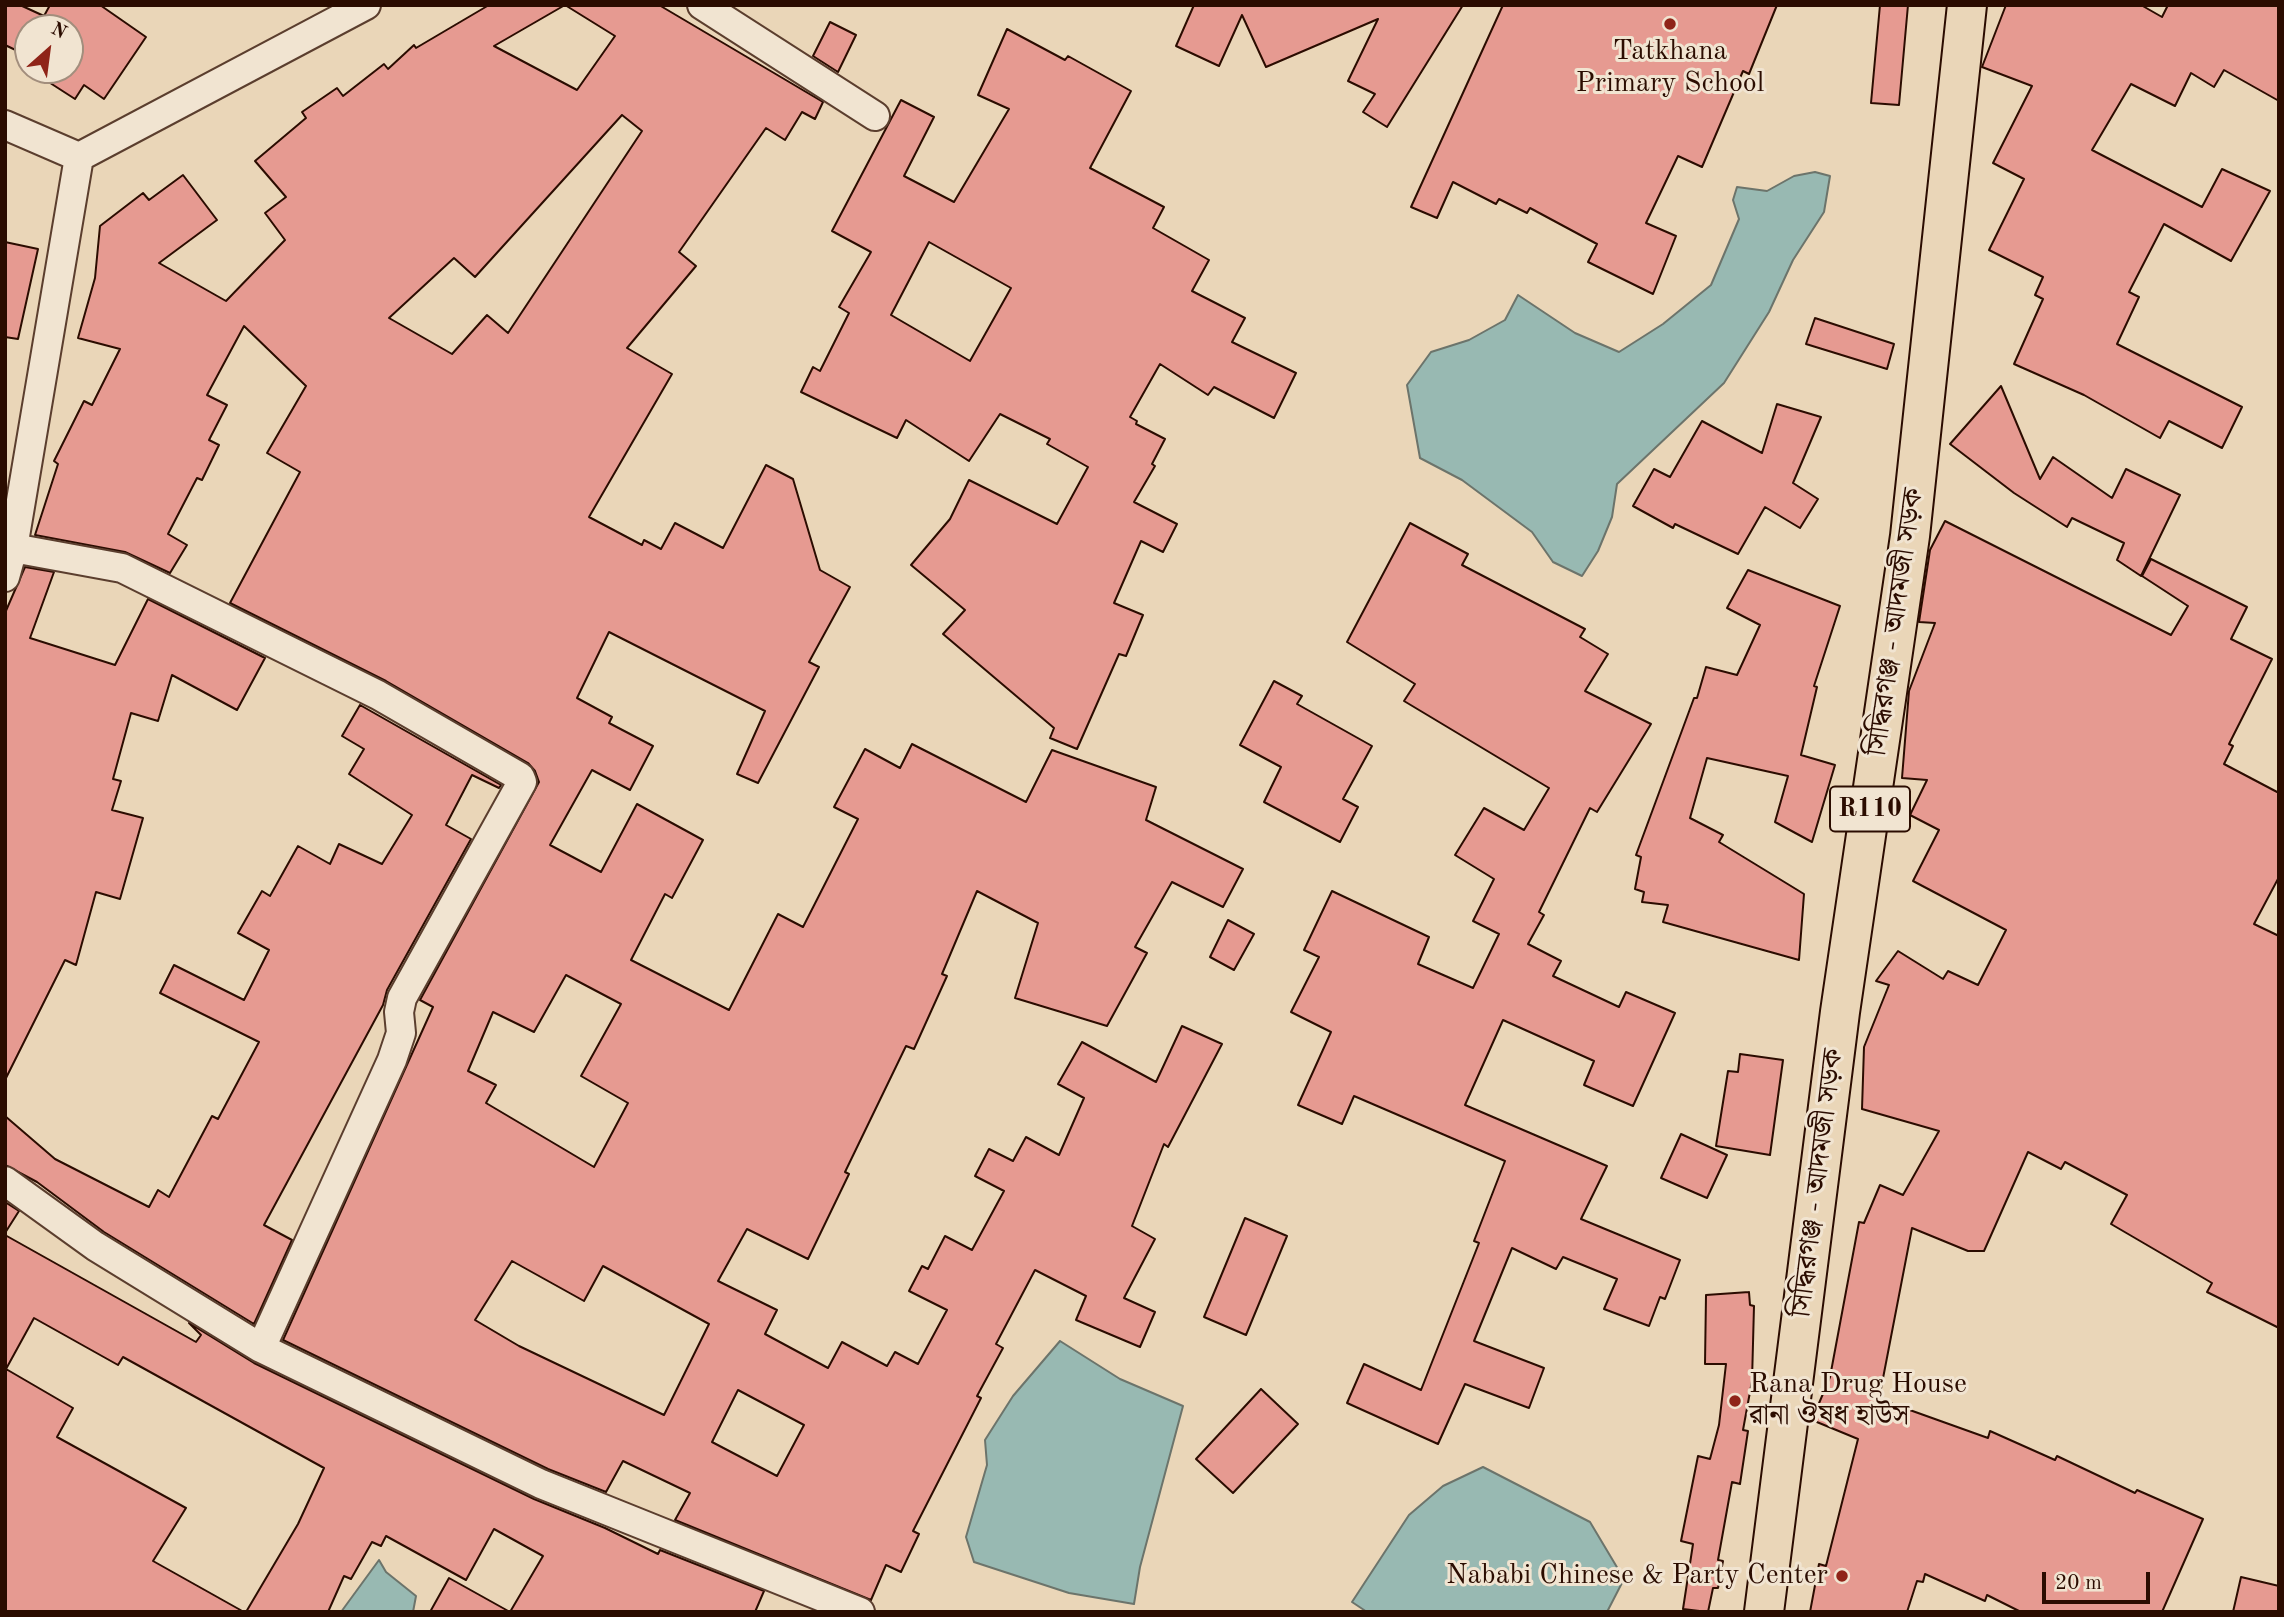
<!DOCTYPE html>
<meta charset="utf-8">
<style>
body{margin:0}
#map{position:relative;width:2284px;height:1617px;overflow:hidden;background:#ead6b8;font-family:"Old Standard TT",serif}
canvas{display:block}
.frame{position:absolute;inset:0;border:7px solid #2b0c00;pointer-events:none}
.north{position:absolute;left:14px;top:14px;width:70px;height:70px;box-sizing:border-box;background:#f1e4d1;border:2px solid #a28e7d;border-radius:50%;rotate:28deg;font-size:19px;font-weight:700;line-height:28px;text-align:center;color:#2b0c00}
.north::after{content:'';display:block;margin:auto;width:24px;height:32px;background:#8f2418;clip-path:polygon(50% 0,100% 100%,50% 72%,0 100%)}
.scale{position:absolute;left:2042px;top:1572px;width:108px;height:32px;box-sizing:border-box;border:4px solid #2b0c00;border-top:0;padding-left:9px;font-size:21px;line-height:24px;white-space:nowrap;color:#2b0c00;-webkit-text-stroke:5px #f1e4d1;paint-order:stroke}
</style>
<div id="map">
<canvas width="2284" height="1617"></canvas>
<div class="frame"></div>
<div class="north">N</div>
<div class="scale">20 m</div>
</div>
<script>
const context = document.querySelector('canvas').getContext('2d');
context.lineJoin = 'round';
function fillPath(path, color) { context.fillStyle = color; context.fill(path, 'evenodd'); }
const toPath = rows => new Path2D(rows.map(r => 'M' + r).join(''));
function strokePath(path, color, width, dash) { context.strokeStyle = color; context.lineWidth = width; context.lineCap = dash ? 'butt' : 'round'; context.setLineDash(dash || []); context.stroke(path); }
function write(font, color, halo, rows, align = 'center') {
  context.font = font + ' "Old Standard TT","Noto Serif Bengali",serif'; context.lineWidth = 6; context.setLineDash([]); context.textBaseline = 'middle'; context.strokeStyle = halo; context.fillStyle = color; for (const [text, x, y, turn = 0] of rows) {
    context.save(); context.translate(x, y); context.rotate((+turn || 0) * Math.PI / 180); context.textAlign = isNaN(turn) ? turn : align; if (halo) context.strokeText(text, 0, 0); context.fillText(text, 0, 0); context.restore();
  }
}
const water = toPath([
 [1815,172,1830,176,1824,212,1793,260,1769,312,1724,383,1617,484,1612,517,1598,551,1582,576,1553,562,1532,532,1462,480,1420,458,1407,385,1431,352,1469,340,1505,320,1518,295,1575,333,1619,352,1663,324,1711,285,1739,219,1733,200,1737,187,1767,191,1794,176,1815,172],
 [1060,1341,1120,1379,1183,1406,1140,1567,1134,1604,1069,1593,974,1562,966,1537,987,1465,985,1440,1013,1396,1060,1341],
 [1483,1467,1590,1522,1624,1579,1607,1612,1367,1612,1352,1602,1409,1515,1443,1486,1483,1467],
 [379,1560,386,1572,416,1596,413,1612,341,1612,379,1560]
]);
fillPath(water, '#98b9b2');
strokePath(water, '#6c746b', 2);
const building = toPath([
 [5,5,20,5,44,16,50,5,100,5,146,37,104,99,84,85,75,99,30,70,70,70,70,28,28,28,28,69,19,63,24,54,5,45,5,5],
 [489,5,565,5,494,46,577,90,615,36,565,5,659,5,823,102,815,119,802,112,785,140,766,128,679,252,696,266,627,348,672,374,589,517,642,545,644,540,661,549,675,523,723,548,766,465,793,479,820,570,850,587,809,662,819,667,758,783,737,774,765,711,609,632,577,698,612,717,609,723,653,746,630,790,592,770,550,845,601,872,637,804,703,840,672,898,665,894,631,960,729,1010,778,914,803,927,858,819,834,807,865,749,900,768,912,744,1026,802,1052,750,1156,787,1146,820,1243,869,1223,907,1172,882,1135,947,1147,953,1107,1026,1015,998,1038,923,977,891,942,974,947,976,914,1049,906,1046,845,1172,849,1174,808,1259,747,1229,718,1281,777,1310,765,1334,828,1368,842,1342,887,1366,895,1352,918,1364,947,1310,909,1291,922,1266,928,1269,945,1236,972,1250,1004,1191,975,1176,989,1149,1013,1161,1026,1137,1059,1155,1084,1098,1058,1084,1082,1042,1156,1082,1182,1026,1222,1044,1168,1147,1164,1144,1132,1226,1155,1239,1124,1298,1155,1312,1140,1347,1076,1320,1086,1296,1035,1270,996,1344,1003,1348,977,1396,981,1398,913,1531,919,1534,901,1572,886,1565,871,1600,675,1520,690,1493,623,1461,606,1492,548,1469,283,1340,433,1007,420,1000,539,782,535,771,528,763,386,681,230,603,300,472,267,453,306,386,244,326,207,395,227,405,209,440,219,445,202,480,197,478,168,534,187,545,170,573,125,552,35,535,58,464,54,461,84,401,92,405,120,349,78,338,95,278,100,226,143,193,149,200,183,175,217,220,159,263,226,301,285,240,265,213,286,197,255,161,306,118,302,112,337,88,343,96,384,64,388,69,414,45,416,48,489,5],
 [622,115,642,131,508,333,487,315,452,354,389,318,454,258,475,277,622,115],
 [566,975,621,1004,581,1076,628,1103,594,1167,486,1103,496,1085,468,1071,493,1012,534,1032,566,975],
 [512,1261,584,1301,603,1266,709,1324,664,1415,519,1346,475,1320,512,1261],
 [738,1390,804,1425,777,1476,712,1442,738,1390],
 [1194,5,1463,5,1387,127,1363,112,1375,94,1348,81,1378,19,1266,67,1242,15,1219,66,1176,46,1194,5],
 [1503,5,1777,5,1749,74,1743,71,1702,167,1678,156,1646,223,1676,236,1653,294,1588,262,1597,244,1530,208,1527,213,1499,199,1496,204,1453,182,1437,218,1411,207,1503,5],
 [1880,5,1908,5,1899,105,1871,103,1880,5],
 [2006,5,2141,5,2162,17,2168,5,2279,5,2279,101,2224,70,2214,87,2191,73,2175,106,2131,84,2092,150,2202,207,2222,169,2270,191,2231,261,2164,224,2129,292,2139,297,2117,344,2242,407,2222,448,2169,421,2160,438,2084,395,2014,364,2043,299,2035,295,2043,277,1989,250,2024,179,1993,163,2032,86,1982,67,2006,5],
 [830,22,856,35,838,72,813,56,830,22],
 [1007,29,1065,60,1068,56,1131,91,1090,168,1164,207,1153,228,1209,260,1192,291,1245,318,1232,342,1296,373,1274,418,1214,387,1208,395,1160,364,1130,417,1137,421,1136,424,1165,439,1152,464,1155,466,1134,502,1177,524,1163,552,1141,541,1114,603,1143,615,1126,656,1119,654,1077,749,1050,738,1054,728,943,634,965,610,911,565,950,519,969,480,1057,524,1088,467,1047,444,1050,439,1000,414,969,461,906,420,897,438,801,392,813,367,820,371,849,313,839,307,871,252,832,231,901,100,934,117,904,176,954,202,1009,109,978,95,1007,29],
 [929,242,1011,288,970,361,891,315,929,242],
 [5,242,38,249,18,339,5,337,5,242],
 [1815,318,1894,344,1887,369,1806,344,1815,318],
 [2001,386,2040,479,2053,457,2112,498,2126,469,2180,495,2141,576,2117,560,2124,543,2072,518,2067,527,2014,493,1950,444,2001,386],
 [1777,404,1821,417,1793,483,1818,499,1800,528,1765,507,1738,554,1675,524,1673,528,1633,506,1654,469,1670,477,1702,421,1762,453,1777,404],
 [1945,521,2171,635,2188,606,2142,576,2151,559,2247,607,2231,639,2272,659,2229,744,2233,746,2224,764,2279,793,2279,877,2254,924,2279,936,2279,1328,2207,1292,2212,1283,2111,1224,2127,1195,2065,1162,2061,1169,2028,1152,1984,1251,1968,1251,1912,1228,1879,1399,1988,1438,1990,1431,2055,1460,2057,1456,2135,1493,2137,1490,2203,1519,2162,1612,2021,1612,1987,1595,1985,1601,1925,1574,1923,1582,1917,1581,1907,1612,1810,1612,1819,1564,1826,1566,1858,1439,1812,1420,1830,1377,1859,1222,1864,1223,1880,1185,1903,1195,1939,1131,1862,1109,1864,1047,1889,985,1876,981,1898,951,1943,979,1948,971,1978,985,2006,930,1913,881,1939,830,1910,815,1927,780,1902,778,1909,691,1935,623,1919,622,1930,550,1945,521],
 [1410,523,1468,554,1462,565,1585,629,1580,637,1608,654,1585,691,1651,724,1597,812,1590,808,1539,912,1544,915,1528,944,1561,961,1553,976,1619,1007,1626,992,1675,1013,1633,1106,1584,1085,1594,1061,1503,1020,1465,1105,1607,1166,1581,1219,1680,1260,1665,1299,1660,1297,1649,1326,1604,1309,1617,1279,1563,1257,1556,1269,1512,1248,1474,1341,1544,1368,1529,1408,1465,1384,1438,1444,1347,1403,1364,1364,1421,1390,1479,1243,1474,1241,1505,1161,1354,1096,1342,1124,1298,1105,1331,1032,1291,1012,1319,957,1304,950,1332,891,1429,937,1418,964,1473,988,1499,934,1473,921,1494,879,1455,855,1484,808,1524,830,1549,788,1404,701,1415,684,1347,642,1410,523],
 [25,567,54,572,30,638,115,665,148,599,265,658,237,710,172,675,158,721,131,713,113,779,121,781,112,810,143,818,120,899,96,892,76,965,65,960,5,1080,5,613,25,567],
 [1748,570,1840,606,1814,686,1817,687,1801,755,1835,765,1812,842,1775,822,1788,776,1707,758,1690,818,1723,835,1719,842,1804,894,1799,960,1663,922,1668,905,1642,902,1644,892,1635,889,1641,857,1636,855,1694,698,1697,698,1706,667,1737,675,1760,625,1727,608,1748,570],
 [1274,681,1302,696,1297,704,1372,746,1343,799,1358,807,1340,842,1264,802,1281,767,1240,745,1274,681],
 [360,705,501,785,499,788,472,775,446,825,471,839,387,990,383,1005,264,1225,292,1240,254,1324,104,1232,37,1182,5,1165,5,1116,55,1159,149,1207,158,1190,169,1197,212,1116,218,1119,259,1042,160,993,174,965,244,1000,269,950,238,933,262,891,270,896,298,846,330,864,339,844,382,864,412,815,349,774,364,749,342,736,360,705],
 [1228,920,1254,934,1234,970,1210,957,1228,920],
 [1740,1054,1783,1060,1770,1155,1716,1146,1728,1071,1738,1072,1740,1054],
 [1681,1134,1727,1155,1707,1198,1661,1178,1681,1134],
 [5,1202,19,1211,5,1233,5,1202],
 [1245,1218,1287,1236,1246,1335,1204,1317,1245,1218],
 [5,1235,196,1342,201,1335,189,1323,254,1363,534,1499,605,1528,658,1554,660,1550,764,1591,755,1612,430,1612,449,1578,510,1612,543,1556,494,1529,466,1580,386,1536,381,1546,372,1542,351,1579,344,1576,328,1612,246,1612,298,1524,324,1468,123,1357,118,1365,34,1318,6,1369,73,1408,57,1437,186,1508,153,1561,244,1612,5,1612,5,1235],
 [1749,1292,1750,1305,1754,1306,1752,1381,1743,1430,1748,1431,1740,1484,1732,1482,1718,1560,1723,1561,1718,1588,1713,1588,1708,1612,1683,1609,1693,1544,1681,1541,1698,1456,1710,1459,1719,1425,1726,1364,1705,1364,1706,1295,1749,1292],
 [1261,1389,1298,1424,1233,1493,1196,1459,1261,1389],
 [2241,1577,2279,1586,2279,1612,2233,1612,2241,1577]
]);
fillPath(building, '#e69a91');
strokePath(building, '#2b0c00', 2);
const minor = toPath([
 [702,5,875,116],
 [5,125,79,157,13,548,5,577],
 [79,157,366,5],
 [13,548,122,568,378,695,520,777,522,782,402,998,399,1012,401,1033,392,1060,261,1348],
 [5,1181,95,1246,261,1348,541,1484,860,1612]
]);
const primary = toPath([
 [1764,1612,1840,1012,1910,536,1967,5]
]);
strokePath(minor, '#5b3e2e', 32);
strokePath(primary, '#2b0c00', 42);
strokePath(minor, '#f1e4d1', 28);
strokePath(primary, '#ead6b8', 38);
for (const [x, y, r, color] of [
 [1670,24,7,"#8f2418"],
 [1735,1401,7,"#8f2418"],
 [1842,1576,7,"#8f2418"]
]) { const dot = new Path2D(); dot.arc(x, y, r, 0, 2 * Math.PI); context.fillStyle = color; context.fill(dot); strokePath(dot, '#f1e4d1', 2.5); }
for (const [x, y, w] of [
 [1870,809,80]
]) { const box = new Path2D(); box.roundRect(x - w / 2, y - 22.5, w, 45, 5); context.fillStyle = '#f1e4d1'; context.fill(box); strokePath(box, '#2b0c00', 2); }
write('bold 26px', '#2b0c00', null, [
 ["R110",1870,809]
]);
write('28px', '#2b0c00', '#f1e4d1', [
 ["Tatkhana",1670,52],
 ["Primary School",1670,84],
 ["Rana Drug House",1749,1385,"left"],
 ["রানা ঔষধ হাউস",1749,1417,"left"],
 ["Nababi Chinese & Party Center",1828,1576,"right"]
]);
write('28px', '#2b0c00', '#f1e4d1', [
 ["সিদ্ধিরগঞ্জ - আদমজী সড়ক",1896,622,-82],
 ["সিদ্ধিরগঞ্জ - আদমজী সড়ক",1818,1183,-83]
]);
</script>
